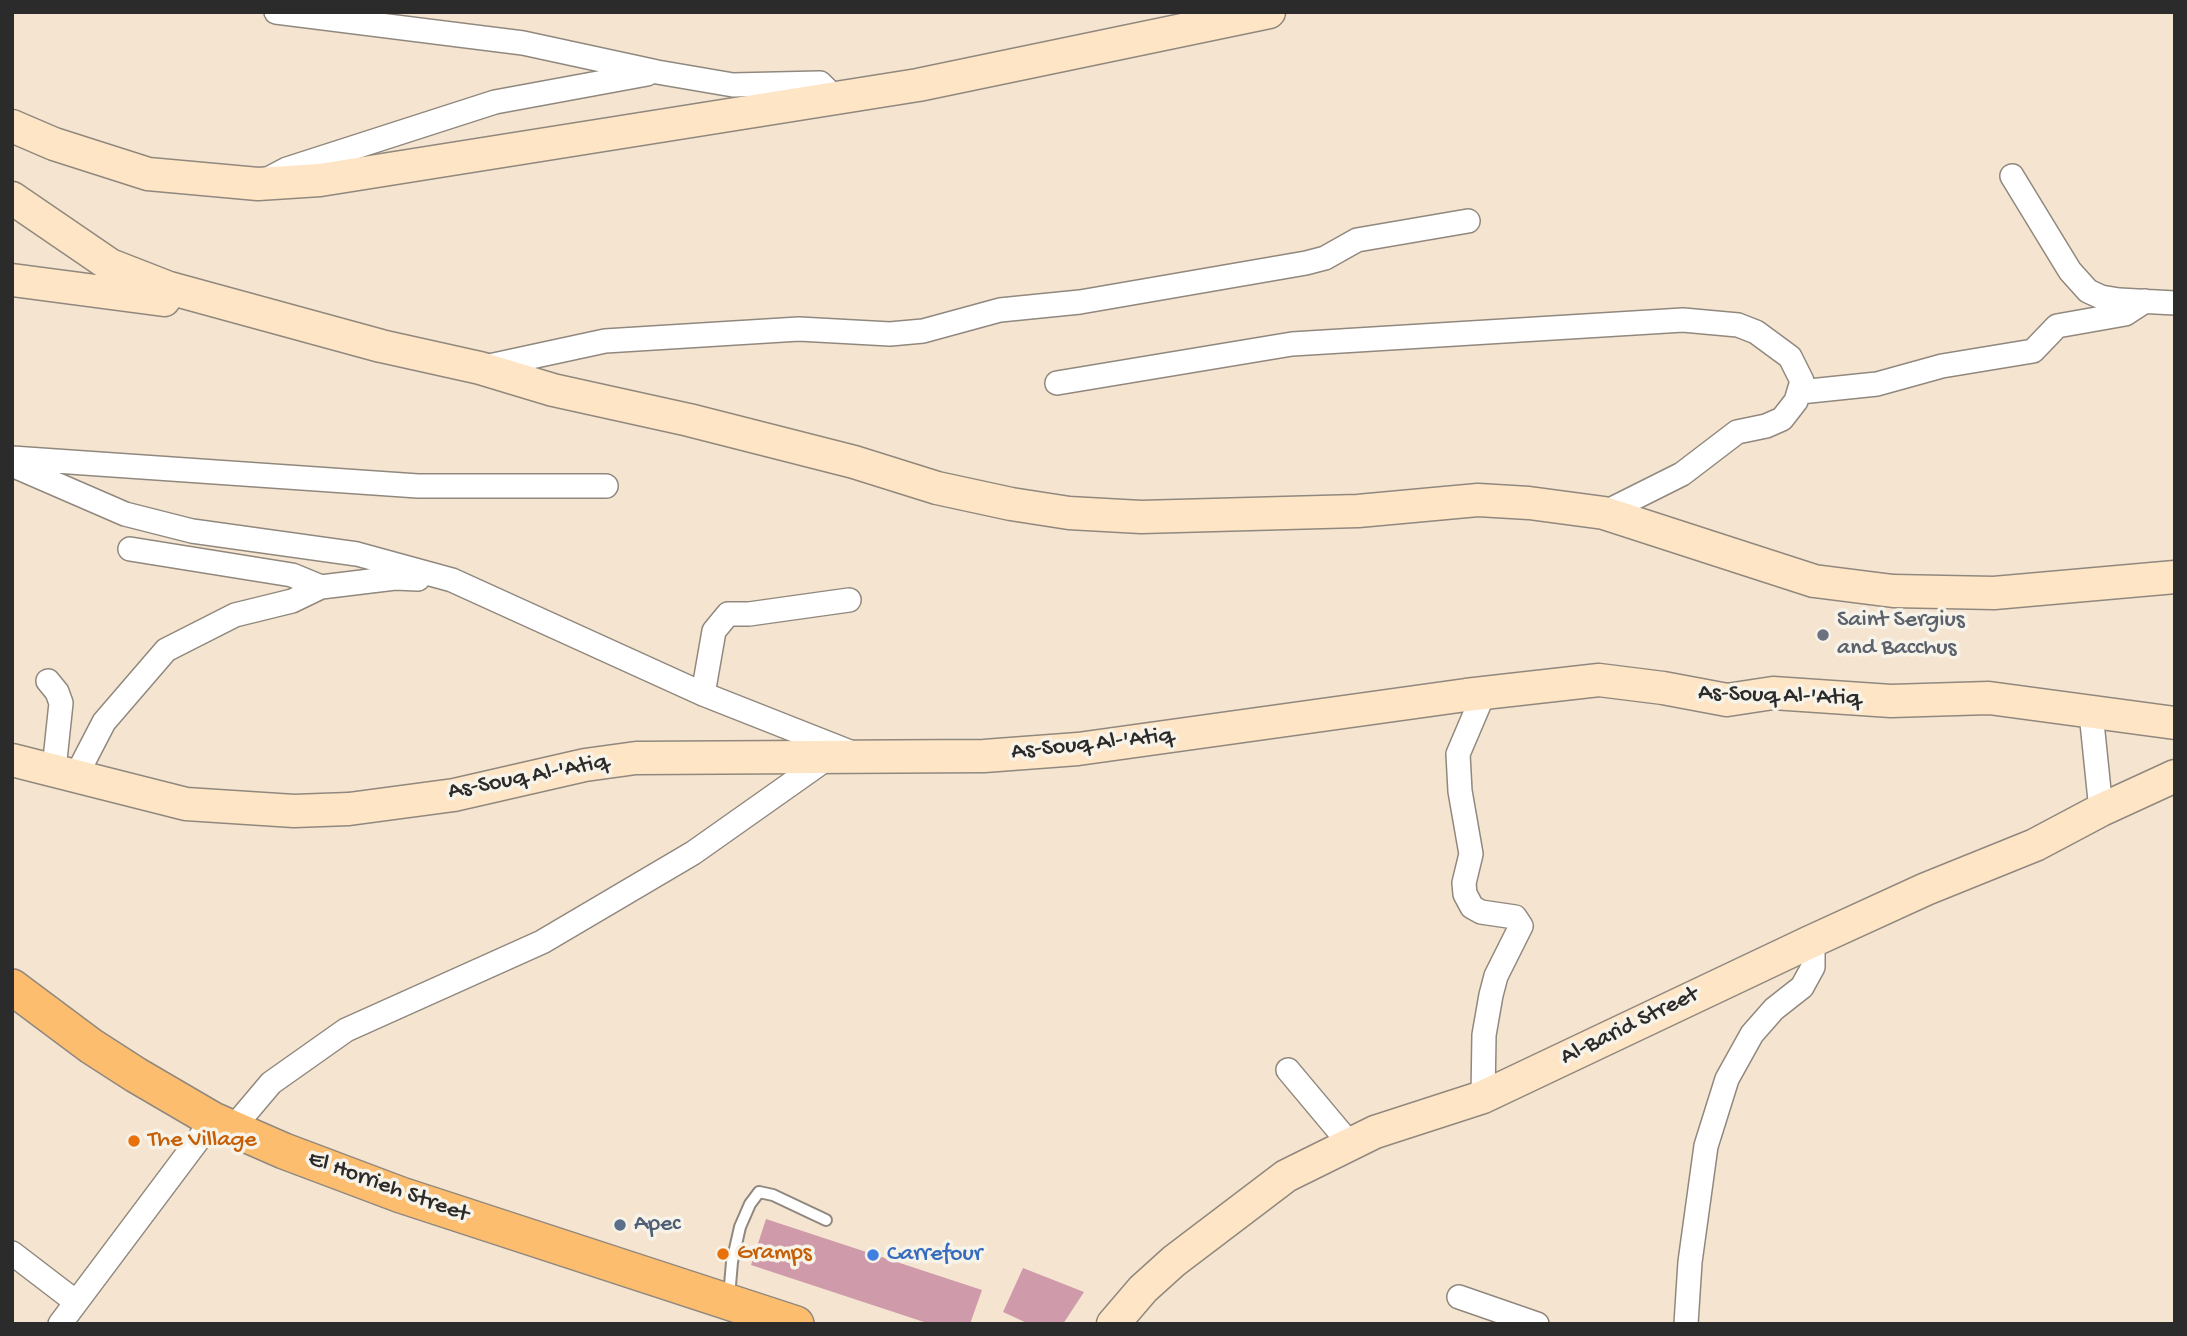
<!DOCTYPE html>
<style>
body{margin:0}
#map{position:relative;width:2187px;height:1336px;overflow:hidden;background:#f5e5d0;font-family:"Gochi Hand",sans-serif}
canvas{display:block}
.frame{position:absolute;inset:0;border:14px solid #2b2b2b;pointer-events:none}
</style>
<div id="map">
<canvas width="2187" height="1336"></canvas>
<div class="frame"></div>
</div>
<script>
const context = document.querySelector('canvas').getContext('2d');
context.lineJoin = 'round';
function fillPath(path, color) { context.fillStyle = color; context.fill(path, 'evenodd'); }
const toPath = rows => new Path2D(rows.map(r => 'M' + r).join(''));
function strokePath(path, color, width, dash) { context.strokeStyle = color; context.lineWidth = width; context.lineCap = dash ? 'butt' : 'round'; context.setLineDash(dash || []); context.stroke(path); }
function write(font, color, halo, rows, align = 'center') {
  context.font = font + ' "Gochi Hand",sans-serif'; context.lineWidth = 7; context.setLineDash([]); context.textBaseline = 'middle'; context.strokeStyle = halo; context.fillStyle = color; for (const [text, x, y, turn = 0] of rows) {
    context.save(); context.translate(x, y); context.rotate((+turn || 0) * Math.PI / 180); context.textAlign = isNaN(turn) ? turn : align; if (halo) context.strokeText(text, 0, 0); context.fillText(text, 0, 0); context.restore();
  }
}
fillPath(toPath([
 [766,1219,982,1290,970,1324,930,1324,751,1265],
 [1023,1268,1084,1292,1063,1324,1029,1324,1003,1312]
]), '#cf9bab');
const lane = toPath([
 [729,1297,732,1262,740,1227,750,1204,759,1192,773,1195,826,1220]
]);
const street = toPath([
 [276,12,523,43,657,72,733,85,820,83,827,90,827,100],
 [2012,176,2070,271,2088,291,2101,297,2119,300,2175,303],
 [270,178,287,169,495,102,647,74],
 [480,368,605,341,799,329,890,334,923,331,1000,310,1080,302,1306,263,1325,258,1357,240,1468,221],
 [1057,383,1292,344,1683,320,1738,325,1756,332,1790,357,1802,381,1796,401,1782,419,1766,426,1737,432,1682,474,1604,513],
 [1800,392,1877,384,1942,366,2033,351,2057,326,2125,314,2145,301],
 [12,458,418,486,606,486],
 [12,465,125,514,192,531,357,554,452,580,703,694,850,752],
 [321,587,395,578,418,579],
 [48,681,57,692,61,703,54,769],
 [703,694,714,631,728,614,749,614,849,600],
 [2091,713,2101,810],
 [76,776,104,722,166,650,235,615,292,601,321,587,292,575,130,549],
 [1288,1070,1350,1144],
 [1483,1097,1484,1035,1491,995,1496,976,1521,926,1515,917,1481,912,1472,907,1465,894,1464,883,1471,854,1460,791,1458,754,1484,693],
 [233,1128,271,1083,346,1030,542,942,693,853,829,757],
 [12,1253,76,1302],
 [1459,1297,1537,1324],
 [60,1324,213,1120],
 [1686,1324,1690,1262,1706,1146,1727,1079,1752,1034,1774,1009,1802,987,1813,967,1813,950,1808,943]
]);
const secondary = toPath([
 [12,126,54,144,148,174,258,184,320,180,918,85,1269,12],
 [12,198,110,265,169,288,381,346,480,368,553,390,689,420,854,462,937,488,1011,504,1069,513,1141,517,1358,511,1478,500,1529,503,1604,513,1814,581,1893,591,1994,593,2175,577],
 [12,280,164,300],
 [12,760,186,804,294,811,349,809,454,795,585,765,636,758,984,756,1078,749,1466,695,1599,680,1663,688,1727,700,1773,693,1891,701,1989,698,2175,723],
 [1113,1324,1143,1289,1174,1261,1286,1176,1375,1132,1483,1097,1808,943,1926,889,2035,845,2101,810,2175,776]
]);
const primary = toPath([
 [12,987,91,1046,136,1075,213,1120,284,1151,401,1195,796,1324]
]);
strokePath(lane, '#90887e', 14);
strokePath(street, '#90887e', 26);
strokePath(secondary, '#90887e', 35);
strokePath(primary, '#90887e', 38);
strokePath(lane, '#fff', 10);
strokePath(street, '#fff', 23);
strokePath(secondary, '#fee5c5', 32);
strokePath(primary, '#fcbd6f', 35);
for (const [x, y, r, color] of [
 [1823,635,7,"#6b7280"],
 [134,1141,7,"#e8710a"],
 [620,1225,7,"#5c6f8a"],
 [723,1254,7,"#e8710a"],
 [873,1255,7,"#3f7fe0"]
]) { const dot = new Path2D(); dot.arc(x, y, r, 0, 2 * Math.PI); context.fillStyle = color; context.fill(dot); strokePath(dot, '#f7f3e8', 2.5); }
write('24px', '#5b616d', '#f7f3e8', [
 ["Saint Sergius",1837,621],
 ["and Bacchus",1837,649]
], 'left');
write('24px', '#2b2b2b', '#f7f3e8', [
 ["As-Souq Al-'Atiq",1779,697,2],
 ["As-Souq Al-'Atiq",1092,745,-6],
 ["As-Souq Al-'Atiq",528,778,-11],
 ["Al-Barid Street",1630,1027,-26],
 ["El Horrieh Street",388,1188,20]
]);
write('24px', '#c56008', '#f7f3e8', [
 ["The Village",148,1141],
 ["Gramps",737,1254]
], 'left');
write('24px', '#4e5e75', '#f7f3e8', [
 ["Apec",634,1225]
], 'left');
write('24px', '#366cbe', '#f7f3e8', [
 ["Carrefour",887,1255]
], 'left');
</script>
